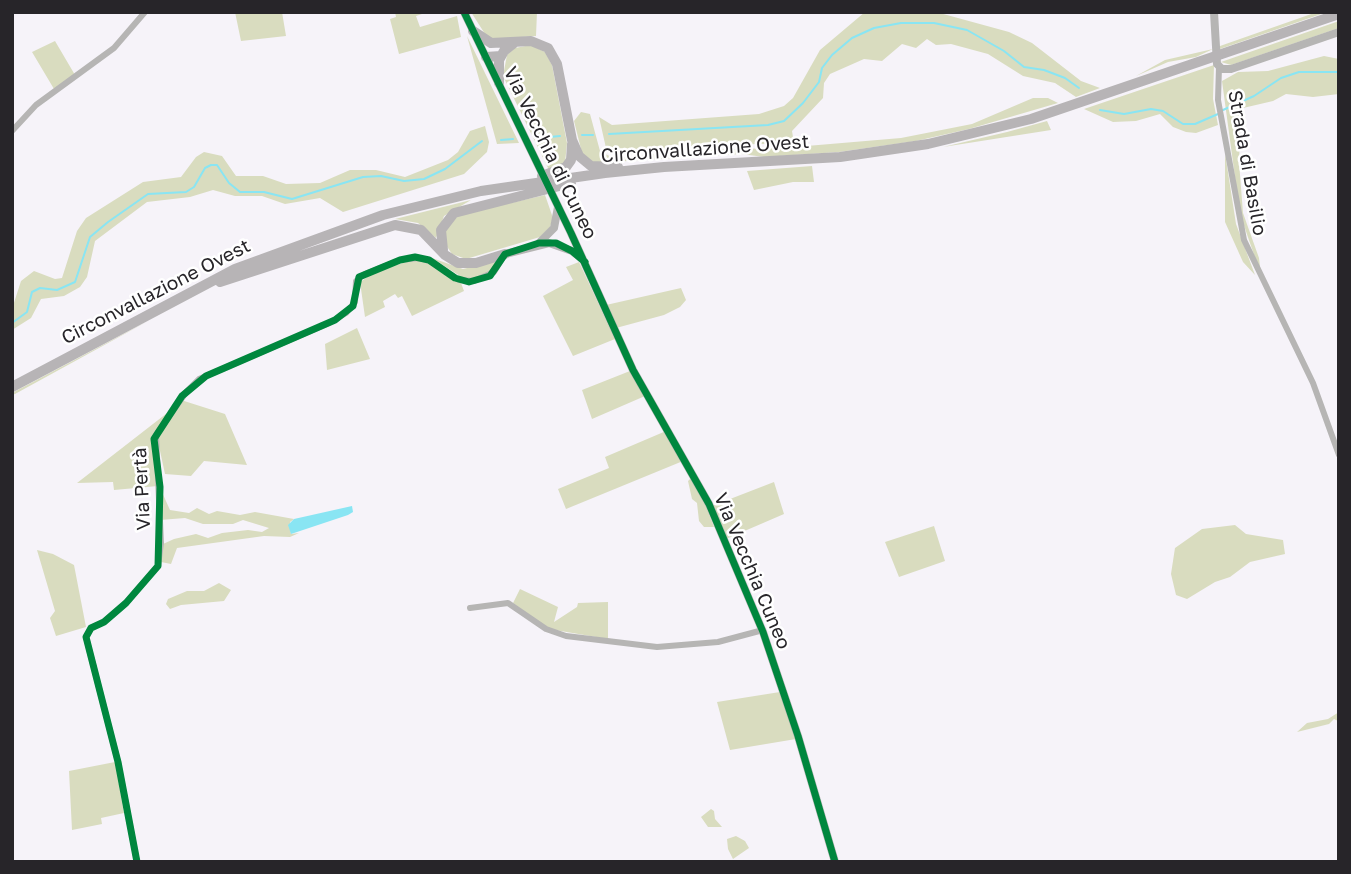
<!DOCTYPE html>
<meta charset="utf-8">
<style>
body{margin:0}
#map{position:relative;width:1351px;height:874px;overflow:hidden;background:#f6f3f9;font-family:"Golos Text",sans-serif}
canvas{display:block}
.frame{position:absolute;inset:0;border:14px solid #272529;pointer-events:none}
</style>
<div id="map">
<canvas width="1351" height="874"></canvas>
<div class="frame"></div>
</div>
<script>
const context = document.querySelector('canvas').getContext('2d');
context.lineJoin = 'round';
function fillPath(path, color) { context.fillStyle = color; context.fill(path, 'evenodd'); }
const toPath = rows => new Path2D(rows.map(r => 'M' + r).join(''));
function strokePath(path, color, width, dash) { context.strokeStyle = color; context.lineWidth = width; context.lineCap = dash ? 'butt' : 'round'; context.setLineDash(dash || []); context.stroke(path); }
function write(font, color, halo, rows, align = 'center') {
  context.font = font + ' "Golos Text",sans-serif'; context.lineWidth = 5; context.setLineDash([]); context.textBaseline = 'middle'; context.strokeStyle = halo; context.fillStyle = color; for (const [text, x, y, turn = 0] of rows) {
    context.save(); context.translate(x, y); context.rotate((+turn || 0) * Math.PI / 180); context.textAlign = isNaN(turn) ? turn : align; if (halo) context.strokeText(text, 0, 0); context.fillText(text, 0, 0); context.restore();
  }
}
fillPath(toPath([
 [235,12,282,12,286,36,241,41],
 [395,12,428,12,416,16,420,27,457,16,461,37,399,54,390,19,396,17],
 [471,12,537,12,536,36,493,39,485,34],
 [865,12,936,12,1009,32,1032,43,1081,81,1100,88,1076,97,1055,83,1023,76,988,54,951,44,936,45,927,39,916,48,902,44,882,61,864,59,830,74,824,83,823,98,792,131,794,143,691,146,617,153,606,148,599,117,612,125,759,114,784,106,793,98,820,50],
 [1317,12,1327,12,1220,49,1220,46],
 [1339,21,1339,28,1231,65,1221,62],
 [467,36,519,143,497,144],
 [55,41,75,75,54,89,32,52],
 [531,45,545,52,552,65,567,143,565,163,549,170,503,76,507,55,515,48],
 [1213,49,1196,57,1168,62,1136,76,1165,60],
 [1324,56,1339,59,1339,94,1313,97,1286,94,1273,101,1243,108,1241,115,1239,162,1243,213,1259,258,1261,275,1240,214,1222,81,1238,72,1268,71],
 [1214,65,1213,99,1218,125,1196,133,1186,132,1173,127,1160,114,1136,121,1113,122,1084,109],
 [1033,98,1048,98,1058,103,969,129,916,141,839,152,764,157,742,154,594,163,582,153,574,121,581,112,590,114,600,151,613,158,692,150,783,148,901,138,972,124],
 [1047,121,1051,130,943,147,1007,132],
 [485,126,489,142,487,152,464,174,343,212,320,198,285,204,262,196,235,196,213,190,190,197,147,202,95,241,87,277,80,287,64,296,41,299,31,318,12,330,12,309,21,281,34,271,55,279,62,278,77,231,86,218,143,182,181,177,196,157,204,152,222,156,236,176,263,176,286,184,320,183,350,170,376,170,405,177,448,160,458,152,470,131],
 [1225,153,1236,224,1255,275,1243,262,1225,222],
 [812,166,814,182,793,182,754,190,747,171],
 [545,195,553,218,550,227,540,237,466,259,452,254,446,245,443,235,455,216],
 [471,200,444,216,436,238,418,223,395,219],
 [432,258,463,269,496,261,491,271,474,278,463,278],
 [417,259,432,264,461,283,464,291,412,316,402,296,398,298,395,294,383,301,385,307,365,317,360,282,378,270],
 [579,262,615,339,573,356,543,296,573,280,566,267],
 [681,288,686,300,680,307,664,315,616,328,606,305],
 [150,320,15,394,12,395,12,393],
 [357,328,370,359,327,370,325,344],
 [630,371,645,396,592,419,582,390],
 [181,400,225,414,247,465,204,461,191,476,165,474,157,437],
 [171,410,152,439,158,486,114,490,113,482,77,483],
 [666,431,683,461,566,509,558,489,609,468,605,457],
 [691,478,706,506,714,527,704,527,699,521,697,503,692,499,688,481],
 [774,482,784,514,726,539,712,506],
 [161,490,170,510,189,513,197,508,209,514,217,511,240,515,255,512,294,519,290,522,291,534,299,533,290,537,264,536,177,548,171,564,161,562,163,544,174,539,196,534,208,538,222,533,248,530,262,532,269,528,243,520,233,524,203,524,185,518,160,520],
 [1235,525,1246,534,1283,540,1285,554,1250,562,1230,577,1215,582,1187,599,1176,595,1171,574,1175,548,1202,529],
 [934,526,945,561,899,577,885,542],
 [37,550,53,554,74,565,86,627,56,636,50,618,55,611],
 [219,583,231,590,224,601,181,605,170,609,166,604,168,599,187,591,204,591],
 [520,589,558,607,554,622,577,607,578,603,608,602,608,639,549,629,513,603],
 [780,692,796,739,730,750,717,702],
 [1339,712,1338,721,1334,719,1329,724,1297,732,1307,723,1328,719],
 [115,762,124,813,101,818,102,824,72,830,69,771],
 [711,809,714,811,715,819,722,827,708,827,701,817],
 [736,836,745,841,749,848,733,859,728,849,727,839]
]), '#d9dcbf');
fillPath(toPath([
 [352,506,353,512,348,515,291,534,288,525,294,519]
]), '#89e5f3');
strokePath(toPath([
 [1100,110,1124,114,1151,109,1163,111,1183,124,1195,124,1218,114],
 [1223,110,1254,96,1281,78,1299,72,1339,72],
 [609,134,768,125,784,121,803,103,819,82,822,68,832,55,852,38,874,28,901,23,934,23,967,30,1004,51,1024,67,1044,70,1065,78,1079,88],
 [582,135,593,135],
 [539,138,560,136],
 [501,140,513,139],
 [12,323,27,312,32,292,40,288,57,290,75,282,90,237,108,222,148,194,186,192,194,187,205,168,211,165,217,165,229,183,240,192,264,192,292,199,363,177,381,176,404,181,424,179,445,169,482,141]
]), '#89e5f3', 2);
strokePath(toPath([
 [1219,67,1218,100,1244,240,1313,383,1339,455],
 [12,131,36,105,114,48,145,12],
 [470,608,508,603,546,629,566,636,657,647,718,642,763,630],
 [137,862,118,762,86,637,91,628,104,622,126,603,158,566,161,543,156,435,187,391,199,379,329,323,346,313,355,302,356,281,365,274,400,260,419,258,432,262,459,280,474,281,494,272,505,254]
]), '#b6b5b4', 6);
strokePath(toPath([
 [464,12,571,233,633,370,709,504,763,632,798,736,835,862],
 [1214,12,1217,64,1222,69,1231,69,1339,32],
 [539,243,554,228,558,207],
 [505,254,549,243,572,251,582,259]
]), '#b6b5b4', 8);
strokePath(toPath([
 [473,31,491,43,531,41,548,48,557,64,572,140,579,156,591,166,618,167],
 [486,57,501,56],
 [499,83,499,60,504,51,514,43],
 [542,176,566,167,571,160,572,144],
 [443,250,441,230,454,213,571,183],
 [220,282,395,225,421,230,445,255,458,263,476,263,505,254],
 [12,387,235,269,383,215,481,191,605,173,664,167,840,157,928,144,1031,119,1339,14]
]), '#b7b4b6', 10);
strokePath(toPath([
 [464,12,571,233,633,370,709,504,763,632,798,736,835,862],
 [137,862,118,762,86,637,91,628,104,622,126,603,158,566,160,487,154,439,182,396,206,376,335,320,353,306,359,277,400,260,415,257,429,260,455,278,469,282,490,276,505,254,539,243,556,243,572,251,585,262]
]), '#00873e', 7);
write('19px', '#272529', '#fff', [
 ["Circonvallazione Ovest",705,149,-4],
 ["Via Vecchia di Cuneo",550,153,64],
 ["Strada di Basilio",1247,163,80],
 ["Circonvallazione Ovest",156,292,-27],
 ["Via Pertà",142,489,-93],
 ["Via Vecchia Cuneo",752,571,67]
]);
</script>
